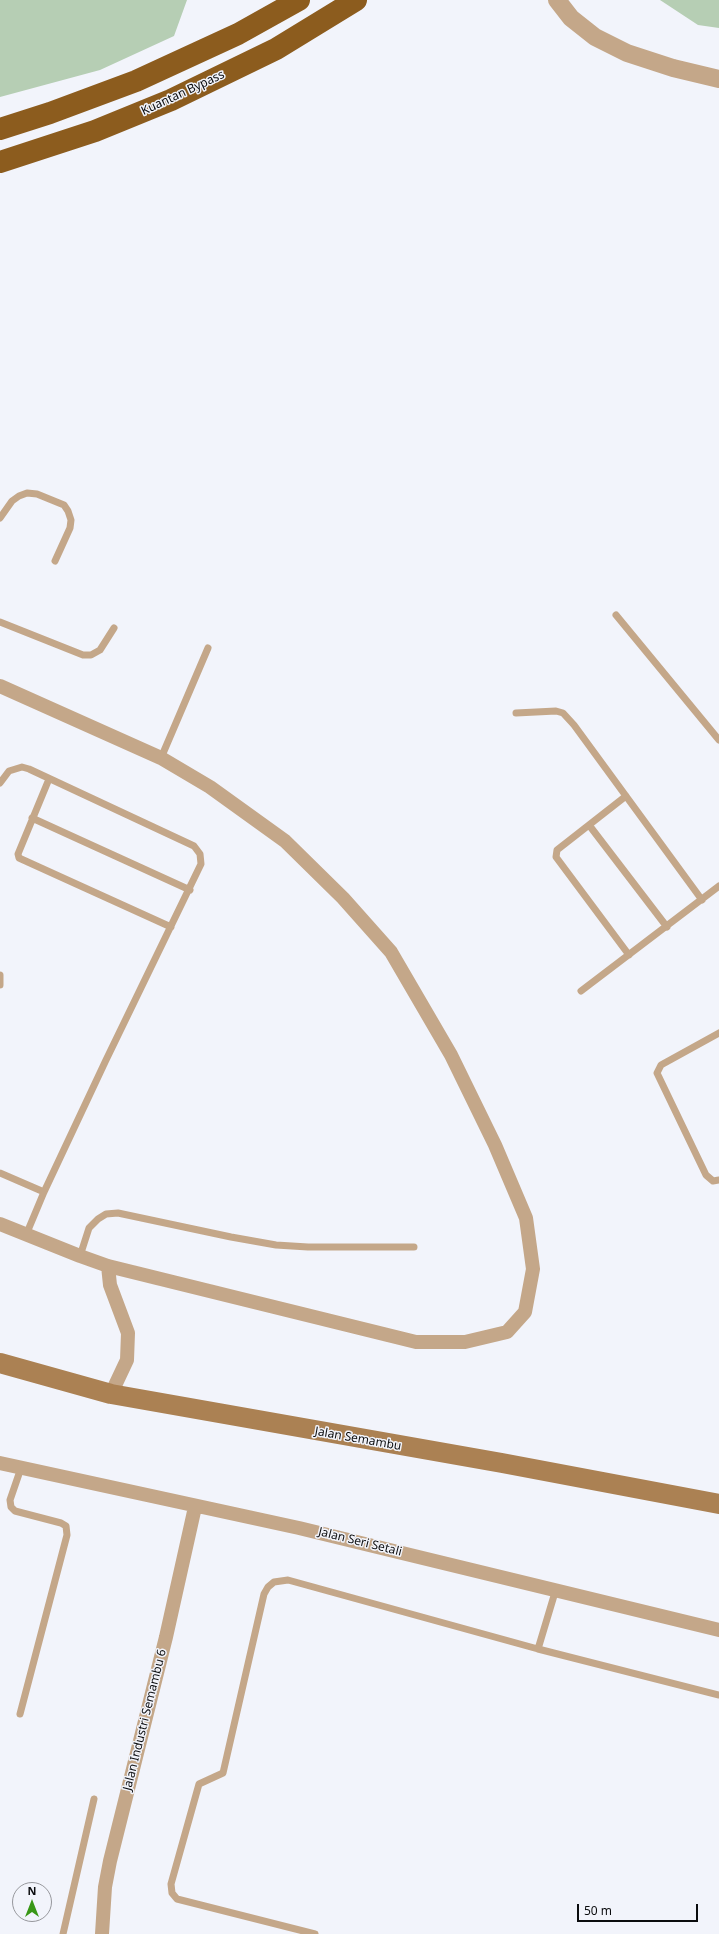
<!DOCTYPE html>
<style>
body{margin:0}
#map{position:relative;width:719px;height:1934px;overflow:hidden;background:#f2f4fb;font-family:"Noto Sans",sans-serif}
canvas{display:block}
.north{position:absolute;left:12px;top:1882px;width:40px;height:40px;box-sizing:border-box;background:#f2f4fb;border:1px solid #96979c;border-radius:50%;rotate:0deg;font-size:11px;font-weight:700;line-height:16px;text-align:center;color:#0b0c0e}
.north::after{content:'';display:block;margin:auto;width:14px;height:18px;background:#399717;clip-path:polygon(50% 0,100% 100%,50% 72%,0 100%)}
.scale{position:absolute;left:577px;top:1904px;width:121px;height:18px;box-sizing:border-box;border:2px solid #0b0c0e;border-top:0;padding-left:5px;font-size:12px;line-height:14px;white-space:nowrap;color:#0b0c0e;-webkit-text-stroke:3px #f2f4fb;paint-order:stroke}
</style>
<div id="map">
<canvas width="719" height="1934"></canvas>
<div class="north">N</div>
<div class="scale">50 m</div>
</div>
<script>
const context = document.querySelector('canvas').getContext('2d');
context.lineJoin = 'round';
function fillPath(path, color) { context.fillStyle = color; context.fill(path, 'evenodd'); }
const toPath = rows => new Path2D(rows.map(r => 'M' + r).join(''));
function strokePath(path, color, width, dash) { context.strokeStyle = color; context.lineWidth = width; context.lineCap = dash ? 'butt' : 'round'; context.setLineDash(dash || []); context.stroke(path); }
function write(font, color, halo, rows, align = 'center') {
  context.font = font + ' "Noto Sans",sans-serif'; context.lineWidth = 3; context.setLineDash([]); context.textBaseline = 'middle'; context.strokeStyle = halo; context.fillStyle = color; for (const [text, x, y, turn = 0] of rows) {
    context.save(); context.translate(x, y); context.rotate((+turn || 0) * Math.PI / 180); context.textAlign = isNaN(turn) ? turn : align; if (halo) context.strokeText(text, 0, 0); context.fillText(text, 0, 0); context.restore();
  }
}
fillPath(toPath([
 [0,0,187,0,174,36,100,70,0,97],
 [660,0,719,0,719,28,698,25]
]), '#b6ceb4');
strokePath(toPath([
 [0,518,12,501,19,496,27,493,37,494,64,505,68,511,71,520,70,528,55,561],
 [616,615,719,740],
 [0,622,83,655,91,655,100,650,114,628],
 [516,713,556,711,563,713,574,725,702,900],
 [161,758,208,648],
 [49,779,18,854,19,858,171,927],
 [0,783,9,771,22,767,29,769,194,846,200,854,201,864,106,1060,44,1192,26,1235],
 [626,796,557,850,556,857,629,955],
 [32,818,190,890],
 [589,825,667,927],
 [0,975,0,985],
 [581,991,719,886],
 [719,1033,661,1065,657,1073,706,1175,713,1181,719,1180],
 [0,1173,44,1192],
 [80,1256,89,1228,98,1219,106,1214,118,1213,231,1237,276,1245,308,1247,414,1247],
 [538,1649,719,1695],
 [20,1714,67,1535,66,1526,61,1523,15,1511,11,1507,10,1500,21,1468],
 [63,1934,94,1799],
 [315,1934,177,1899,172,1893,171,1884,199,1784,223,1773,264,1594,268,1587,274,1582,288,1580,538,1649,556,1589]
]), '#c4a789', 7);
strokePath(toPath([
 [0,686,161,758,210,787,285,841,343,898,391,952,451,1055,495,1145,526,1218,533,1269,525,1312,507,1332,465,1342,416,1342,108,1266,80,1256,0,1224],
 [108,1266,110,1285,128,1333,127,1360,111,1394],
 [0,1463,299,1528,719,1630],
 [102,1934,105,1887,110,1861,166,1637,195,1507]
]), '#c4a789', 14);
strokePath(toPath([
 [557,0,571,18,595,37,627,53,673,68,719,79]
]), '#c4a789', 18);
strokePath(toPath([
 [0,1363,111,1394,502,1463,719,1504]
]), '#ab8153', 20);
strokePath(toPath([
 [0,129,50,113,136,81,238,34,299,0],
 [0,162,95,131,171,100,276,49,356,0]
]), '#8c5c1e', 22);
write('12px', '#0b0c0e', '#f2f4fb', [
 ["Kuantan Bypass",183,93,-25],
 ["Jalan Semambu",358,1439,10],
 ["Jalan Seri Setali",360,1542,14],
 ["Jalan Industri Semambu 6",145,1720,-76]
]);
</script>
